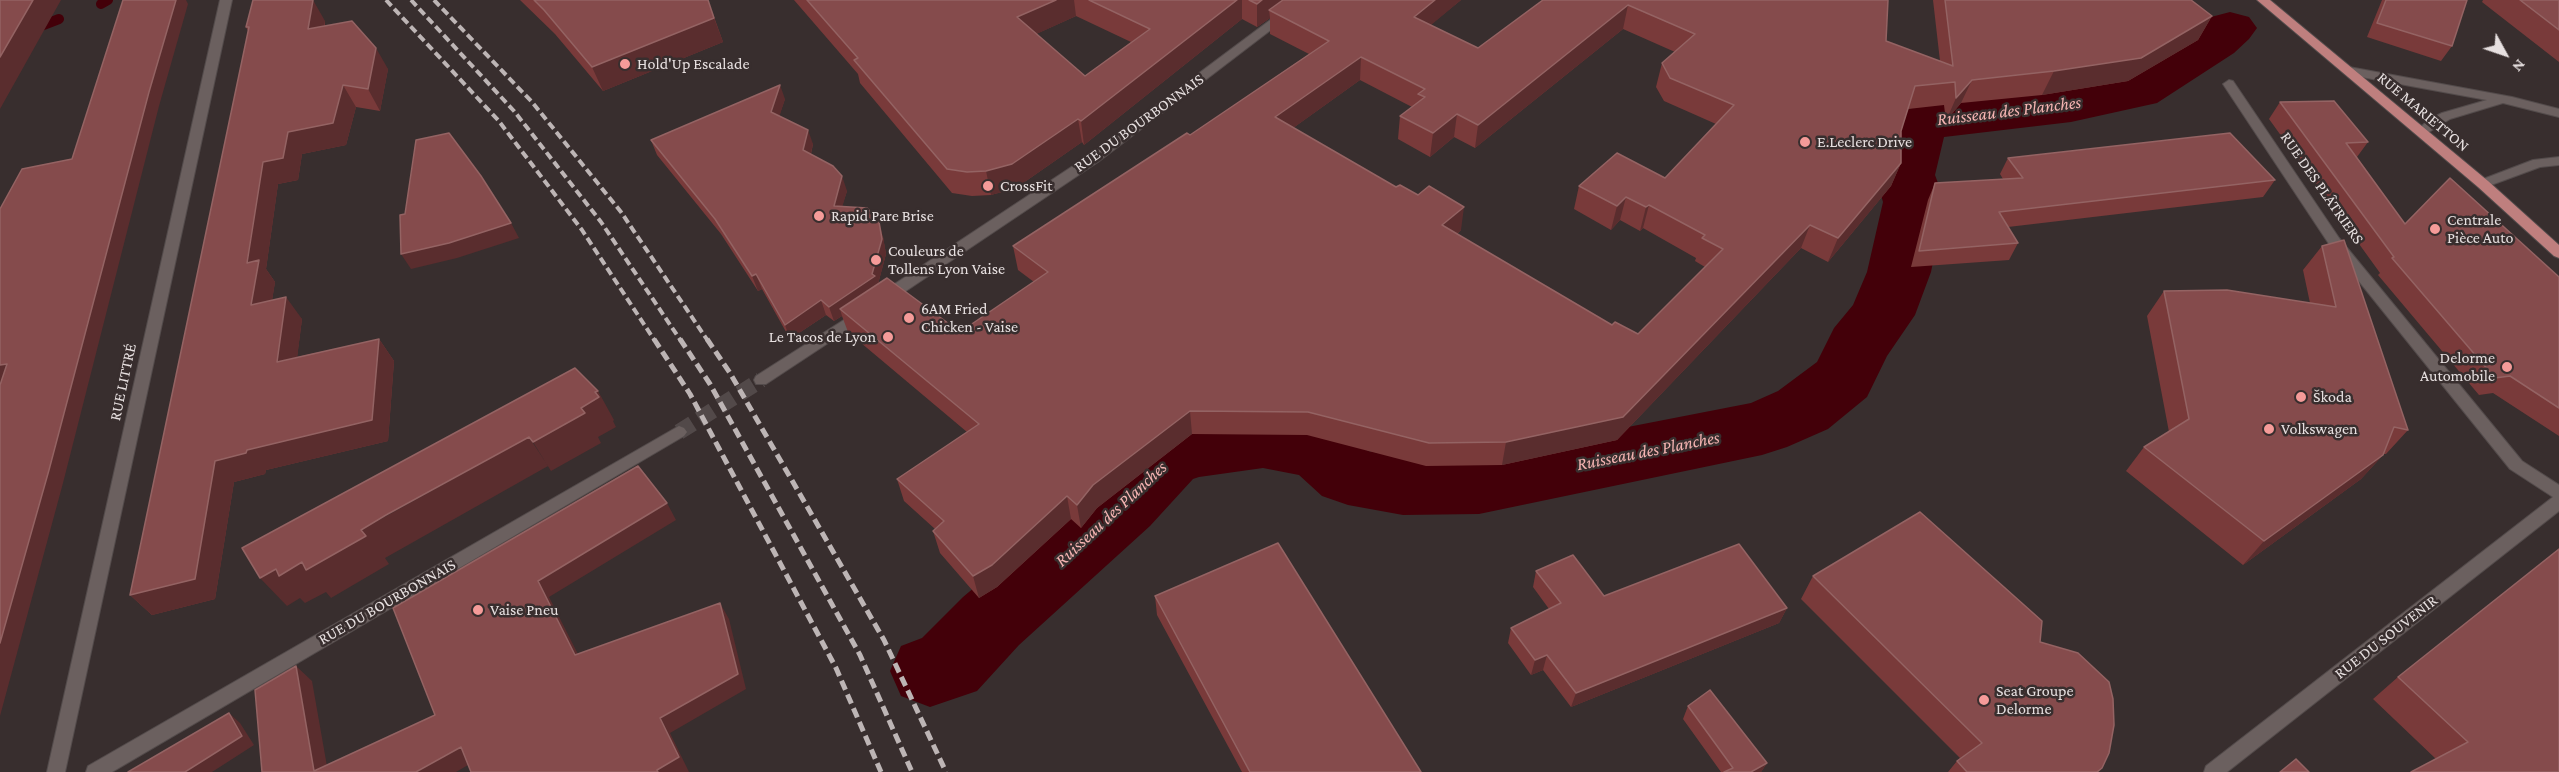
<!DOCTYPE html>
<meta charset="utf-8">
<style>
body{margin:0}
#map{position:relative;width:2559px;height:772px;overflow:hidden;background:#382e2e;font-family:"Crimson Pro",serif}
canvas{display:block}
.north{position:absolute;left:2475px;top:24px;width:60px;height:60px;-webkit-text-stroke:4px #382e2e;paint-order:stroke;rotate:130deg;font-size:16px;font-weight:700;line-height:24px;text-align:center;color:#e7e0e0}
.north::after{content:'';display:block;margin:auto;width:21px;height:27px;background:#e7e0e0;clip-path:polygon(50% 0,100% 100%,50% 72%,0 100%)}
</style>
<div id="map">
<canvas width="2559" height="772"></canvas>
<div class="north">N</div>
</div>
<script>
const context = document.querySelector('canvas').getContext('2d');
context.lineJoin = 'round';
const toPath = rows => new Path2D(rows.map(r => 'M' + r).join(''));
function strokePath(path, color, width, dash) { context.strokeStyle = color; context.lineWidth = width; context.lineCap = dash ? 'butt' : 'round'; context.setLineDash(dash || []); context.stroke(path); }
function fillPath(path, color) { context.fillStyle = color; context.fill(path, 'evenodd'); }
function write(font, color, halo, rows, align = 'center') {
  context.font = font + ' "Crimson Pro",serif'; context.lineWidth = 5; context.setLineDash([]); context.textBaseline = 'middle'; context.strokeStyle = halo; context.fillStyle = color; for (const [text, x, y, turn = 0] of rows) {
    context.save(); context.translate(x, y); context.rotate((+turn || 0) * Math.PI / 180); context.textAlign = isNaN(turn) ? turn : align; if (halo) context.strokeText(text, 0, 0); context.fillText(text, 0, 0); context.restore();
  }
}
strokePath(toPath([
 [101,4,108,0],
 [33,29,59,19]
]), '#430009', 10);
fillPath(toPath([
 [2230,12,2249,17,2257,28,2249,39,2234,53,2157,103,2071,122,1944,137,1935,175,1945,202,1931,272,1915,315,1887,356,1867,397,1828,429,1787,447,1762,455,1479,514,1403,515,1348,505,1322,496,1299,475,1263,468,1199,477,1193,479,1150,526,1019,645,977,691,930,707,901,696,890,671,901,646,922,638,963,597,1098,484,1143,439,1166,430,1191,422,1263,412,1320,423,1345,431,1368,451,1403,457,1479,456,1751,403,1778,391,1817,362,1834,328,1853,305,1867,272,1883,202,1875,175,1885,139,1900,112,1936,100,2071,86,2120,77,2196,29,2211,17,2230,12]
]), '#430009');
strokePath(toPath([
 [679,432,761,380]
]), '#524949', 16, [16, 8]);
const minor = toPath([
 [220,0,232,0,65,772,47,772,220,0],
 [1297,0,1310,0,1098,162,888,303,878,303,876,299,878,295,1088,156,1297,0],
 [2229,80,2233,81,2339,238,2522,461,2559,485,2559,511,2227,772,2204,772,2206,766,2553,497,2510,469,2329,244,2223,84,2229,80],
 [861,309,866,310,868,314,866,318,766,384,756,384,754,380,756,376,861,309],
 [679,426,684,428,687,432,684,436,112,772,86,772,88,766,679,426]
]);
const tertiary = toPath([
 [2349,67,2512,97,2559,109,2559,117,2503,103,2450,119,2421,137,2415,133,2428,120,2442,113,2487,100,2345,74,2345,68,2349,67],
 [2559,157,2559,165,2540,167,2483,188,2476,184,2478,181,2533,160,2559,157]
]);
const primary = toPath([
 [2257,0,2270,0,2488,181,2559,245,2559,258,2554,256,2478,187,2257,0]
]);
strokePath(minor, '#534b4b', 2);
strokePath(tertiary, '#534b4b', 2);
strokePath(primary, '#534b4b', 2);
fillPath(minor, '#6b605f');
fillPath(tertiary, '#6b605f');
fillPath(primary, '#bf7f7e');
strokePath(toPath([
 [386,0,498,120,582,230,655,341],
 [411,0,514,111,601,222,681,341],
 [434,0,532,102,621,212,708,341]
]), '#bdb5b5', 4, [8, 4]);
strokePath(toPath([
 [654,339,690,394,836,668,881,772],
 [680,339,710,384,860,655,912,772],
 [707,339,730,373,884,640,946,772]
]), '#bdb5b5', 5, [10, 5]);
fillPath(toPath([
 [520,0,708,0,723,42,603,91,555,34],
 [794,0,1461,0,1430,25,1478,48,1543,0,1888,0,1886,41,1940,61,1933,0,2191,0,2212,16,2198,40,2128,81,2042,95,1961,103,1946,121,1944,105,1908,109,1901,131,1901,163,1891,186,1828,262,1801,248,1617,440,1502,465,1426,466,1307,435,1192,434,1097,508,1081,528,1071,519,997,587,979,598,940,553,933,531,935,529,904,501,897,479,967,432,848,332,842,316,834,321,826,315,790,339,762,289,758,291,721,234,657,155,651,140,785,99,779,116,813,144,811,154,847,191,842,206,883,237,886,254,878,284,960,332,1034,282,1018,270,1013,246,1190,135,1309,54,1270,34,1270,18,1257,27,1242,19,1084,145,1082,142,1016,188,991,195,972,196,952,193,860,83,858,74],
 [1076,16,1131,42,1085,76,1036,34],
 [1623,29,1675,52,1662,63,1656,87,1664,101,1716,124,1665,178,1579,186,1574,209,1611,230,1620,220,1640,231,1643,228,1696,258,1695,261,1705,267,1638,334,1612,325,1457,234,1461,230,1293,128,1360,80,1412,107,1400,116,1398,139,1430,157,1454,137,1475,148],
 [2382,0,2467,0,2452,46,2441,61,2367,37],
 [2483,0,2559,0,2559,62,2482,2],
 [325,21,325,26,388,69,380,111,356,107,346,145,302,154,298,180,278,184,266,269,275,282,272,300,302,319,297,357,379,339,394,361,388,441,266,470,265,474,234,482,215,599,152,615,130,595,248,31,246,27],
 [2280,102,2368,142,2357,157,2405,224,2559,277,2559,436,2493,393,2479,395,2378,275,2380,273,2269,119],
 [2008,158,2275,180,2263,197,2008,227,2018,243,2009,260,1911,267,1928,200,1935,183,2003,179,2000,174],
 [2322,246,2408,430,2386,454,2384,454,2361,479,2243,565,2126,471,2144,447,2169,432,2147,316,2164,291,2310,303,2303,270],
 [1536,571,1604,596,1787,608,1779,623,1571,707,1543,670,1531,675,1508,643,1511,628,1549,609,1533,587],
 [1813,576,2040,642,2102,768,2098,772,1948,772,1957,761,1960,758,1801,599],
 [1155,596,1421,772,1242,772,1157,615],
 [2398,677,2559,772,2436,759,2373,699],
 [1688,706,1767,763,1761,772,1721,772,1683,719]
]), '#793a3a');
fillPath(toPath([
 [33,0,61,0,0,109,0,57],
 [176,0,186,0,188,4,159,106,63,483,0,716,0,643,149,92],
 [313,0,325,21,321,50,308,29],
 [1056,0,1074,0,1076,16,1021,41,1017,17],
 [1237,0,1242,0,1242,19,1084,145,1081,121],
 [1262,0,1293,0,1269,10,1270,18,1257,27,1257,4],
 [1435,0,1461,0,1412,41,1414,17],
 [1628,5,1623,29,1475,148,1478,125],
 [2212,16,2198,40,2128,81,2042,95,2054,71],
 [714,18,723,42,603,91,592,67],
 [376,48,388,69,380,111,368,89],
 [1361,57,1360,80,1275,141,1275,117],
 [1972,80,1961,103,1946,121,1956,98],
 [343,85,356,107,346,145,302,154,298,180,278,184,266,269,275,282,268,326,251,305,247,263,263,162,288,132],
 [780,85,785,99,776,127,771,112],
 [1457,114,1454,137,1430,157,1433,133],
 [1078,119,1082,142,1016,188,991,195,986,171],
 [808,130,813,144,808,165,803,150],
 [1901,163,1891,186,1828,262,1838,238],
 [842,176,847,191,838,221,834,206],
 [1626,197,1620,220,1611,230,1617,206],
 [1649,205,1643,228,1640,231,1646,207],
 [1464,207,1461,230,1439,249,1442,225],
 [879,222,883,237,886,254,878,284,840,309,842,316,834,321,829,307,872,274],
 [511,223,519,238,457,258,411,269,401,254],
 [1810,225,1801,248,1617,440,1502,465,1506,442],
 [756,274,762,289,758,291,752,276],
 [286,297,302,319,294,383,277,362],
 [821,300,826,315,790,339,785,325],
 [379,339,394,361,388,441,266,470,265,474,234,482,215,599,152,615,130,595,215,461,247,450],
 [7,364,20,377,0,382,0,365],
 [598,391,614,420,613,421,616,427,598,437,601,443,551,471,533,442,581,408,595,392],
 [1190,411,1192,434,1097,508,1081,528,1077,505,1093,485],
 [529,437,548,466,385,558,389,564,331,598,326,592,305,603,300,598,287,606,260,578,276,569,361,530],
 [2383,455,2361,479,2243,565,2264,541],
 [1067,496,1071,519,997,587,979,598,973,576],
 [667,503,676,520,549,597,586,670,575,655,538,581],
 [720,603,729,619,746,689,670,733,689,772,658,772,660,718],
 [1787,608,1779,623,1571,707,1576,693],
 [1547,655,1543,670,1531,675,1535,660],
 [296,666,312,681,328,772,314,771],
 [229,713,240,723,254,745,212,772,185,772],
 [461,747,475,761,456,772,416,772],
 [1767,763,1761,772,1751,772]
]), '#5a2d2e');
const building = toPath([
 [0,0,33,0,0,57,0,0],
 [123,0,176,0,149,92,49,470,0,643,0,385,7,364,0,365,0,209,22,169,72,159,123,0],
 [253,0,313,0,308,29,352,21,376,48,368,89,343,85,333,123,288,132,283,158,263,162,247,263,259,260,251,305,286,297,277,362,379,339,372,420,247,450,246,453,215,461,195,579,130,595,249,27,246,27,253,0],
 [534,0,708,0,714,18,592,67,544,10,534,0],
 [807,0,1056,0,1017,17,1085,76,1150,29,1089,0,1237,0,1081,121,1078,119,1012,164,986,171,967,172,947,169,854,60,858,58,807,0],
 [1249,0,1262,0,1257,4,1249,0],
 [1283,0,1435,0,1414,17,1478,48,1543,0,1888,0,1886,41,1953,66,1945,0,2191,0,2212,16,2141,58,2054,71,1972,80,1956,98,1955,82,1915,86,1901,131,1901,163,1838,238,1810,225,1623,417,1506,442,1429,443,1308,412,1190,411,1093,485,1077,505,1067,496,992,565,973,576,933,531,944,521,897,479,979,424,840,309,887,278,960,332,1048,272,1013,246,1187,133,1190,135,1329,41,1269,10,1283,0],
 [1628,5,1695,34,1662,63,1670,78,1734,105,1665,178,1617,153,1579,186,1617,206,1626,197,1646,207,1649,205,1705,235,1702,238,1723,249,1638,334,1615,322,1612,325,1442,225,1464,207,1429,186,1418,195,1400,185,1396,187,1275,117,1361,57,1425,89,1418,94,1425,97,1400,116,1433,133,1457,114,1478,125,1628,5],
 [2386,0,2467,0,2452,46,2377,23,2386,0],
 [2520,0,2559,0,2559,30,2520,0],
 [780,85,771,112,808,130,803,150,833,166,842,176,834,206,867,208,879,222,882,239,872,274,875,276,829,307,821,300,785,325,756,274,752,276,715,219,651,140,780,85],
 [2334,101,2368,142,2346,143,2405,224,2450,178,2559,277,2559,408,2510,376,2495,378,2392,258,2394,257,2280,102,2334,101],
 [449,133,481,176,511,223,449,243,401,254,400,215,405,214,416,140,449,133],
 [2230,133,2275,180,1999,212,2018,243,1919,251,1935,183,2023,178,2008,158,2230,133],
 [2344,240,2408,430,2394,427,2383,455,2264,541,2144,447,2189,419,2164,291,2227,290,2336,307,2322,246,2344,240],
 [575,368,598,391,595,392,599,397,581,408,585,413,533,442,529,437,386,515,361,530,366,536,306,570,302,562,279,576,276,569,260,578,242,548,575,368],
 [638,466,667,503,538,581,575,655,720,603,738,674,660,718,679,757,657,770,658,772,471,772,461,747,416,772,262,772,255,690,296,666,314,771,435,715,393,608,638,466],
 [1920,512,2042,621,2040,642,2078,653,2109,682,2113,699,2114,725,2109,753,2102,768,2097,772,1967,772,1957,761,1982,743,1813,576,1920,512],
 [1278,543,1421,772,1250,772,1155,596,1278,543],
 [1739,544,1787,608,1576,693,1547,655,1535,660,1511,628,1561,603,1536,571,1573,555,1604,596,1739,544],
 [2559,549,2559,772,2411,772,2468,742,2398,677,2559,549],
 [1710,690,1767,763,1751,772,1724,772,1733,768,1688,706,1710,690],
 [229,713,242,736,185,772,128,772,229,713],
 [2296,759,2309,772,2280,772,2296,759]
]);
fillPath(building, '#854b4c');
strokePath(building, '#946363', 1.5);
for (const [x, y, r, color] of [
 [625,64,6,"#f59b99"],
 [1805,142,6,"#f59b99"],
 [988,186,6,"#f59b99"],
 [819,216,6,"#f59b99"],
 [2435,229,6,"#f59b99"],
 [876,260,6,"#f59b99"],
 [909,318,6,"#f59b99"],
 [888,337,6,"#f59b99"],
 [2507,367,6,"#f59b99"],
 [2301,397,6,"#f59b99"],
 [2269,429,6,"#f59b99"],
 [478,610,6,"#f59b99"],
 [1984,700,6,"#f59b99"]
]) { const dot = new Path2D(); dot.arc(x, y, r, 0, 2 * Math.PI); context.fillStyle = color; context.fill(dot); strokePath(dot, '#382e2e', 2); }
write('16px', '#e7e0e0', '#382e2e', [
 ["Hold'Up Escalade",637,64],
 ["E.Leclerc Drive",1817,142],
 ["CrossFit",1000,186],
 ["Rapid Pare Brise",831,216],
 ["Centrale",2447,220],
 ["Pièce Auto",2447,238],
 ["Couleurs de",888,251],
 ["Tollens Lyon Vaise",888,269],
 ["6AM Fried",921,309],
 ["Chicken - Vaise",921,327],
 ["Le Tacos de Lyon",876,337,"right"],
 ["Delorme",2495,358,"right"],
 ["Automobile",2495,376,"right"],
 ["Škoda",2313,397],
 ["Volkswagen",2281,429],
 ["Vaise Pneu",490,610],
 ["Seat Groupe",1996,691],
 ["Delorme",1996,709]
], 'left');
write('16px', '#e7e0e0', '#382e2e', [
 ["RUE MARIETTON",2423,112,40],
 ["RUE DU BOURBONNAIS",1139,123,-36],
 ["RUE DES PLÂTRIERS",2322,188,55],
 ["RUE LITTRÉ",123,382,-78],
 ["RUE DU BOURBONNAIS",387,602,-30],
 ["RUE DU SOUVENIR",2386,637,-38]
]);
write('italic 18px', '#f5b4b2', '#382e2e', [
 ["Ruisseau des Planches",2009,111,-7],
 ["Ruisseau des Planches",1648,451,-11],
 ["Ruisseau des Planches",1111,514,-43]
]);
</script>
